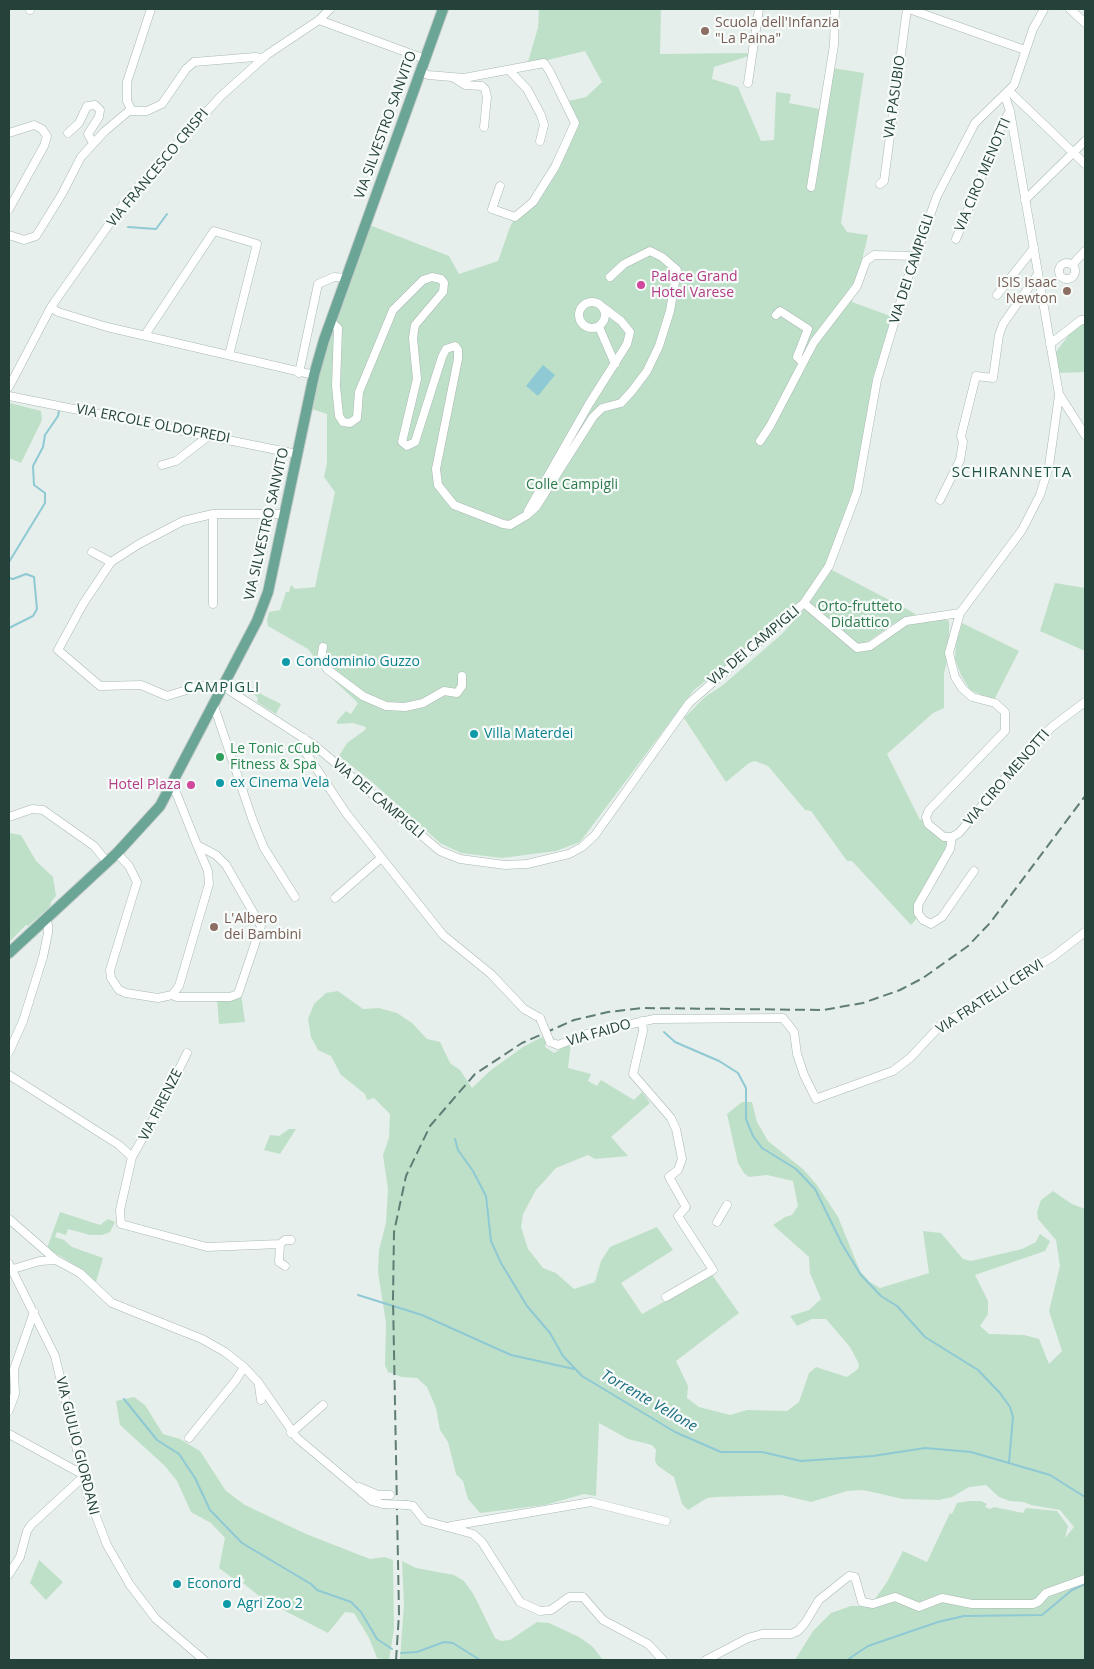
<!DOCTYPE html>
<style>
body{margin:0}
#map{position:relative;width:1094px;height:1669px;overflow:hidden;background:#e6efeb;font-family:"Open Sans",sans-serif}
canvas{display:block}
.frame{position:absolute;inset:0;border:10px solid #24423a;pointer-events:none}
</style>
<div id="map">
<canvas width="1094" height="1669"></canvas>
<div class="frame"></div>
</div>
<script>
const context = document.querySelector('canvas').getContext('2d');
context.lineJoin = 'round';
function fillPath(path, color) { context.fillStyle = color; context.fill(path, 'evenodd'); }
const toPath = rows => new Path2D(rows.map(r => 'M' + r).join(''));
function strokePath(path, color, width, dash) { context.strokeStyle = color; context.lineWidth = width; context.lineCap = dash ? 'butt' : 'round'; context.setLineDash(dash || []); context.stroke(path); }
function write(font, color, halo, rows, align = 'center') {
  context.font = font + ' "Open Sans",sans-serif'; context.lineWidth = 4.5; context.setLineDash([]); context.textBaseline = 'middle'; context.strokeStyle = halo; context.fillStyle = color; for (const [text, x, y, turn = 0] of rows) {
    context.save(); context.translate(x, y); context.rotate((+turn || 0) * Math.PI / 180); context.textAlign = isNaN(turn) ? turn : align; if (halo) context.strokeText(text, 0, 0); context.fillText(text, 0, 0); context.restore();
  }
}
fillPath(toPath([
 [539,9,661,9,660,54,745,53,752,55,714,67,712,79,738,87,761,141,774,140,776,92,791,94,789,103,820,109,826,67,864,73,841,223,847,232,868,235,852,302,893,317,873,377,855,490,827,564,801,604,693,691,580,842,556,851,502,858,461,853,440,843,372,782,339,756,347,743,365,730,366,727,353,723,337,724,337,721,346,711,351,714,358,703,325,672,308,649,268,626,267,620,269,612,280,610,286,592,289,592,291,585,295,589,315,587,335,492,324,477,327,463,327,414,312,409,323,349,368,228,372,226,449,256,459,274,498,261,510,227,516,215,531,201,573,124,564,102,586,97,602,82,585,51,527,65,538,28],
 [1085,322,1085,372,1058,373,1056,352,1074,328],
 [10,403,41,411,42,420,21,463,9,458],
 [830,569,916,614,896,622,864,644,856,645,806,605],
 [1055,583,1085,588,1085,651,1040,631],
 [805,608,858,651,911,623,942,618,949,621,949,653,944,673,944,708,933,713,887,754,920,820,926,817,939,835,952,837,918,905,918,917,911,925,852,861,847,861,811,811,805,810,768,766,755,761,749,763,726,782,684,718,705,697,723,685,782,634],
 [962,623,1019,651,994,700,970,690,961,675,955,659,956,644],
 [258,690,261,694,281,704,276,714,257,702,258,698,251,691],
 [9,833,21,835,36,861,53,877,56,896,51,902,50,907,28,926,26,925,9,942],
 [338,991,363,1009,379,1008,397,1013,412,1023,427,1039,440,1042,450,1063,460,1070,472,1088,491,1070,523,1047,542,1037,546,1042,545,1047,554,1053,571,1043,568,1068,591,1074,588,1081,597,1086,601,1080,634,1100,642,1092,650,1103,611,1137,628,1156,595,1159,588,1155,556,1168,536,1190,523,1214,521,1227,528,1249,543,1268,556,1273,574,1289,595,1282,601,1261,610,1247,657,1227,673,1250,621,1283,642,1314,712,1275,739,1313,676,1361,688,1386,687,1398,699,1407,730,1415,747,1410,787,1411,799,1402,809,1373,816,1367,847,1377,858,1369,859,1364,850,1347,826,1319,812,1319,797,1326,790,1316,809,1310,821,1299,810,1273,809,1257,773,1225,785,1217,792,1215,798,1206,793,1181,767,1175,749,1177,744,1173,738,1163,727,1114,742,1102,752,1102,757,1122,768,1141,804,1170,817,1185,838,1217,860,1271,870,1282,880,1288,929,1273,923,1231,941,1233,963,1259,971,1261,1022,1249,1036,1242,1040,1234,1050,1241,1045,1251,975,1275,988,1301,988,1314,980,1326,989,1334,1024,1335,1039,1339,1049,1364,1062,1351,1049,1311,1060,1266,1056,1240,1038,1219,1037,1212,1041,1200,1053,1191,1072,1204,1085,1209,1085,1660,795,1660,813,1631,831,1613,851,1606,870,1606,887,1582,903,1551,927,1562,950,1513,952,1514,957,1503,969,1501,981,1501,987,1504,985,1507,990,1509,994,1507,1023,1513,1026,1508,1057,1511,1068,1526,1065,1538,1074,1527,1060,1510,1031,1505,1024,1502,1010,1501,999,1497,986,1485,969,1487,952,1497,939,1500,903,1499,863,1490,847,1491,811,1502,782,1495,715,1497,707,1498,688,1510,682,1504,674,1477,658,1466,655,1461,656,1450,652,1445,628,1439,599,1423,596,1496,584,1494,545,1505,480,1513,468,1499,463,1481,456,1474,448,1442,440,1430,436,1408,427,1387,417,1378,402,1377,388,1372,385,1365,386,1323,378,1272,379,1250,386,1223,388,1189,383,1155,389,1138,390,1114,374,1098,367,1100,365,1094,341,1075,331,1056,318,1050,311,1037,308,1019,314,1004,326,993],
 [241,994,245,1022,219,1024,217,999],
 [289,1129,296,1129,280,1154,264,1150,270,1135,279,1136],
 [60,1212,100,1225,108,1219,115,1222,110,1232,102,1235,90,1235,68,1229,66,1235,57,1232,55,1237,64,1240,72,1247,103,1258,96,1282,78,1267,47,1248],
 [134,1397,145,1405,163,1434,180,1439,200,1451,226,1491,245,1505,306,1534,370,1559,385,1557,393,1560,394,1629,389,1660,377,1658,369,1638,354,1613,345,1612,328,1633,264,1600,243,1583,245,1580,243,1578,239,1583,219,1568,225,1538,211,1523,191,1512,177,1481,165,1466,120,1425,116,1401],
 [39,1560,63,1582,46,1600,30,1583],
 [402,1561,416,1568,454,1575,464,1581,474,1595,495,1638,501,1641,510,1640,537,1622,549,1623,579,1637,592,1646,603,1660,400,1660,404,1604]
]), '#bfe0c8');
fillPath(toPath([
 [543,365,555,375,538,396,526,386]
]), '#8ec9d4');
strokePath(toPath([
 [128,227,156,229,167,214],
 [9,562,45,503,45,493,34,485,33,466,43,447,45,435,58,416,59,410],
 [9,578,13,579,26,574,34,577,37,609,33,616,9,628],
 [664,1032,675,1042,719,1061,738,1073,746,1088,746,1119,753,1136,762,1148,796,1169,815,1189,842,1244,861,1275,881,1296,897,1306,925,1337,978,1370,1000,1393,1010,1407,1013,1417,1009,1462],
 [455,1139,458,1150,473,1171,486,1196,491,1241,501,1263,527,1306,550,1333,563,1356,582,1376,675,1432,721,1452,762,1452,801,1461,873,1456,925,1448,971,1452,1050,1475,1085,1497],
 [358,1295,422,1315,511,1355,574,1369],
 [124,1399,157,1440,179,1454,195,1478,210,1510,242,1543,311,1584,317,1590,351,1602,361,1612,377,1639,392,1649],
 [401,1653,417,1652,444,1642,453,1643,480,1660],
 [847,1660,868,1646,938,1622,964,1616,1042,1615,1072,1590,1085,1584]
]), '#8ec9d4', 2);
const minor = toPath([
 [151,9,127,82,127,101,132,111,147,111,162,104,186,69,194,62,255,57,264,58],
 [909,9,1025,50],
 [1070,9,1085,23],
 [30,10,30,9],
 [319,20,425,59],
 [509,70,527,89,541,115,544,125,540,141],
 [420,71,428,75,464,78,544,63,550,72,575,123,566,143,555,167,533,202,515,217,492,209,500,186],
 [454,78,465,85,482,86,485,89,487,97,484,127],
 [748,83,759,9],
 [1009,91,1085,164],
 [1005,96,1010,111,1059,394,1085,435],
 [9,133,34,125,42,129,47,136,44,146,9,209],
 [68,133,79,123,87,106,95,105,100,110,99,117,88,134,93,143],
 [880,184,884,181,907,9],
 [811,187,834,45,835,9],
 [1025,200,1085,141],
 [9,235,24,240,36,236,62,194,81,157,105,131,130,110],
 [956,239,1004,121,1010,111],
 '1059 271a8 8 0 1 1 16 0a8 8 0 1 1-16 0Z',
 [1072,265,1085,251],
 [997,295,1034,248],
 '579 315a13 13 0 1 1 26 0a13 13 0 1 1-26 0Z',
 [51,307,58,312,107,327,314,375],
 [776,315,780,311,808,329,797,357,802,362],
 [330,321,338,328,336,386,339,416,343,422,350,423,357,418,359,392,393,310,423,280,432,277,441,279,444,283,443,292,415,325,413,338,417,379,402,442,407,446,415,442,442,357,446,349,455,346,458,350,458,359,436,469,438,485,454,505,503,524,510,525,527,515,536,507,593,417,602,408,621,403,632,391,647,371,659,346,670,311,677,270,662,257,650,251,624,264,610,277],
 [599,327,615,364],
 [145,335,214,231,257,244,229,355],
 [1050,344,1081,320,1085,320],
 [299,373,318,284,334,277,346,278],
 [9,387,51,307,124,203,221,96,268,54,319,20,330,9],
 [1059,395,1049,466,1040,495,1022,530,960,613,949,653,955,677,962,688,972,697,995,703,1005,712,1005,731,929,810,926,817,928,824,944,837,952,837,959,833,1033,745,1053,726,1085,702],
 [9,396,297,454],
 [760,441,770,426,814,342,857,286,866,261,874,255,916,256],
 [162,465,176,461,210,435],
 [940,500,960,460,963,442,961,436,976,376,993,378,999,335,1003,324,1038,274],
 [528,511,589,404,627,344,630,332,621,321,604,308],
 [284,514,213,514,183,521,139,544,111,562,83,604,58,650,100,686,141,685,167,696,200,686,224,687,314,745,440,851,460,859,505,865,527,864,569,854,582,847,595,835,689,703,804,603,829,566,857,492,877,380,907,280,937,196,975,123,1014,85,1033,29,1044,9],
 [92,552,111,562],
 [804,603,857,648,870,646,906,621,960,613],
 [213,604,213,514],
 [323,647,321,659,327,669,363,696,386,706,405,707,423,703,444,691,457,693,462,686,462,676],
 [214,706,253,821,264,848,295,897],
 [304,738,304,750,346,813,443,935,491,974,524,1009,540,1018],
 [9,817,32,809,43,810,94,846,107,862],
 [952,837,950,849,918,905,918,913,923,920,931,924,942,917,974,871],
 [117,853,129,866,137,882,110,970,111,978,119,990,126,993,158,998,172,995,179,986,209,884,208,871,197,845],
 [335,898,381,858],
 [172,995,177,997,230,997,238,994,261,926,226,865,216,855,197,845,173,785],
 [642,1021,643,1031,633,1074,671,1118,676,1129,682,1159,678,1170,669,1177,686,1207,678,1216,713,1270,666,1297],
 [550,1042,558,1045,587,1034,654,1019,783,1018,794,1032,797,1054,804,1075,816,1099,818,1098,893,1071,910,1058,940,1026,1054,956,1085,932],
 [9,1052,23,1021,43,957,48,933,48,925,45,919],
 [9,1075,119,1145,132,1157,120,1210,121,1224,207,1247,280,1244,285,1240,291,1240],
 [132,1157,161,1106,187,1053],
 [9,1219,56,1260,80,1273,112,1303,202,1339,225,1352,244,1367,258,1382,297,1438,372,1501,383,1504],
 [717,1222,727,1205],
 [280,1244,279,1262,285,1266],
 [9,1264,55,1356,87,1493,107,1545,130,1585,156,1619,204,1660],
 [13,1269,40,1261,56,1260],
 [259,1386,261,1400],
 [9,1410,15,1394,14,1369,34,1312],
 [291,1433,323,1405],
 [9,1434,82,1474],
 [189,1438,236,1380,244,1367],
 [359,1487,378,1495,390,1495],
 [407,1505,413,1506,425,1521,473,1534,482,1542,520,1602,540,1611,551,1610,569,1597,583,1597,603,1620,648,1644,663,1660],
 [451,1526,591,1502,666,1521],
 [9,1574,20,1557,27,1531,31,1525,83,1477],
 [706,1660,748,1638,762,1634,791,1634,798,1631,805,1623,819,1600,849,1576,855,1577,862,1602,873,1604,895,1597,919,1607,942,1598,972,1604,1033,1604,1038,1602,1046,1593,1085,1579]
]);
const major = toPath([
 [9,953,117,853,160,806,257,621,268,592,314,375,324,340,443,9]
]);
strokePath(minor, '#a8b8b2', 9);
strokePath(major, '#c2cac8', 12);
strokePath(minor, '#fff', 8);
strokePath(major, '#6aa596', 10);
strokePath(toPath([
 [396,1660,399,1614,393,1299,394,1232,406,1176,430,1126,475,1074,522,1043,574,1020,608,1012,642,1008,823,1010,863,1003,900,990,923,978,968,946,990,923,1085,796]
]), '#5f7d75', 2, [10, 5]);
const minorBridge = toPath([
 [540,1018,550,1042],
 [383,1504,407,1505]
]);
strokePath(minorBridge, '#a8b8b2', 9, []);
strokePath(minorBridge, '#fff', 8);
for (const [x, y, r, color] of [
 [705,31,5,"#8d6e63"],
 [641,285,5,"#d1479c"],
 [1067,291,5,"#8d6e63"],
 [286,662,5,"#0f9aa8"],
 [474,734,5,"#0f9aa8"],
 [220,757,5,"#2e9e5b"],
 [220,783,5,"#0f9aa8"],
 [191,785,5,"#d1479c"],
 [214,927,5,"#8d6e63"],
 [177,1584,5,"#0f9aa8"],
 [227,1604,5,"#0f9aa8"]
]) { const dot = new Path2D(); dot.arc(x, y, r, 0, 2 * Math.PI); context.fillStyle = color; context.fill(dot); strokePath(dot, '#f7fbf9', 2); }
write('14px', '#785e54', '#f7fbf9', [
 ["Scuola dell'Infanzia",715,23],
 ["\"La Paina\"",715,39],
 ["ISIS Isaac",1057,283,"right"],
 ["Newton",1057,299,"right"],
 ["L'Albero",224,919],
 ["dei Bambini",224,935]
], 'left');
write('14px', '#24423a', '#f7fbf9', [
 ["VIA PASUBIO",895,97,-82],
 ["VIA SILVESTRO SANVITO",386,125,-70],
 ["VIA FRANCESCO CRISPI",158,168,-50],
 ["VIA CIRO MENOTTI",983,175,-67],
 ["VIA DEI CAMPIGLI",912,269,-72],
 ["VIA ERCOLE OLDOFREDI",153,424,11],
 ["VIA SILVESTRO SANVITO",267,524,-77],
 ["VIA DEI CAMPIGLI",754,646,-40],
 ["VIA CIRO MENOTTI",1007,778,-49],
 ["VIA DEI CAMPIGLI",378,799,40],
 ["VIA FRATELLI CERVI",990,997,-33],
 ["VIA FAIDO",599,1033,-16],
 ["VIA FIRENZE",161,1105,-63],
 ["VIA GIULIO GIORDANI",77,1446,76]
]);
write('14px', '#b23c85', '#f7fbf9', [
 ["Palace Grand",651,277],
 ["Hotel Varese",651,293],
 ["Hotel Plaza",181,785,"right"]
], 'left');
write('14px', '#2d7a4b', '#f7fbf9', [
 ["Colle Campigli",572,485],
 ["Orto-frutteto",860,607],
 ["Didattico",860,623]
]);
write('14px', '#0d838f', '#f7fbf9', [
 ["Condominio Guzzo",296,662],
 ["Villa Materdei",484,734],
 ["ex Cinema Vela",230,783],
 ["Econord",187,1584],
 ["Agri Zoo 2",237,1604]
], 'left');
write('14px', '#27864d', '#f7fbf9', [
 ["Le Tonic cCub",230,749],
 ["Fitness & Spa",230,765]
], 'left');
context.letterSpacing = '1px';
write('15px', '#1f5548', '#f7fbf9', [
 ["SCHIRANNETTA",1012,473],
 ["CAMPIGLI",222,688]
]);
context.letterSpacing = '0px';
write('italic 15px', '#1c6f80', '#f7fbf9', [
 ["Torrente Vellone",649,1401,30]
]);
</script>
